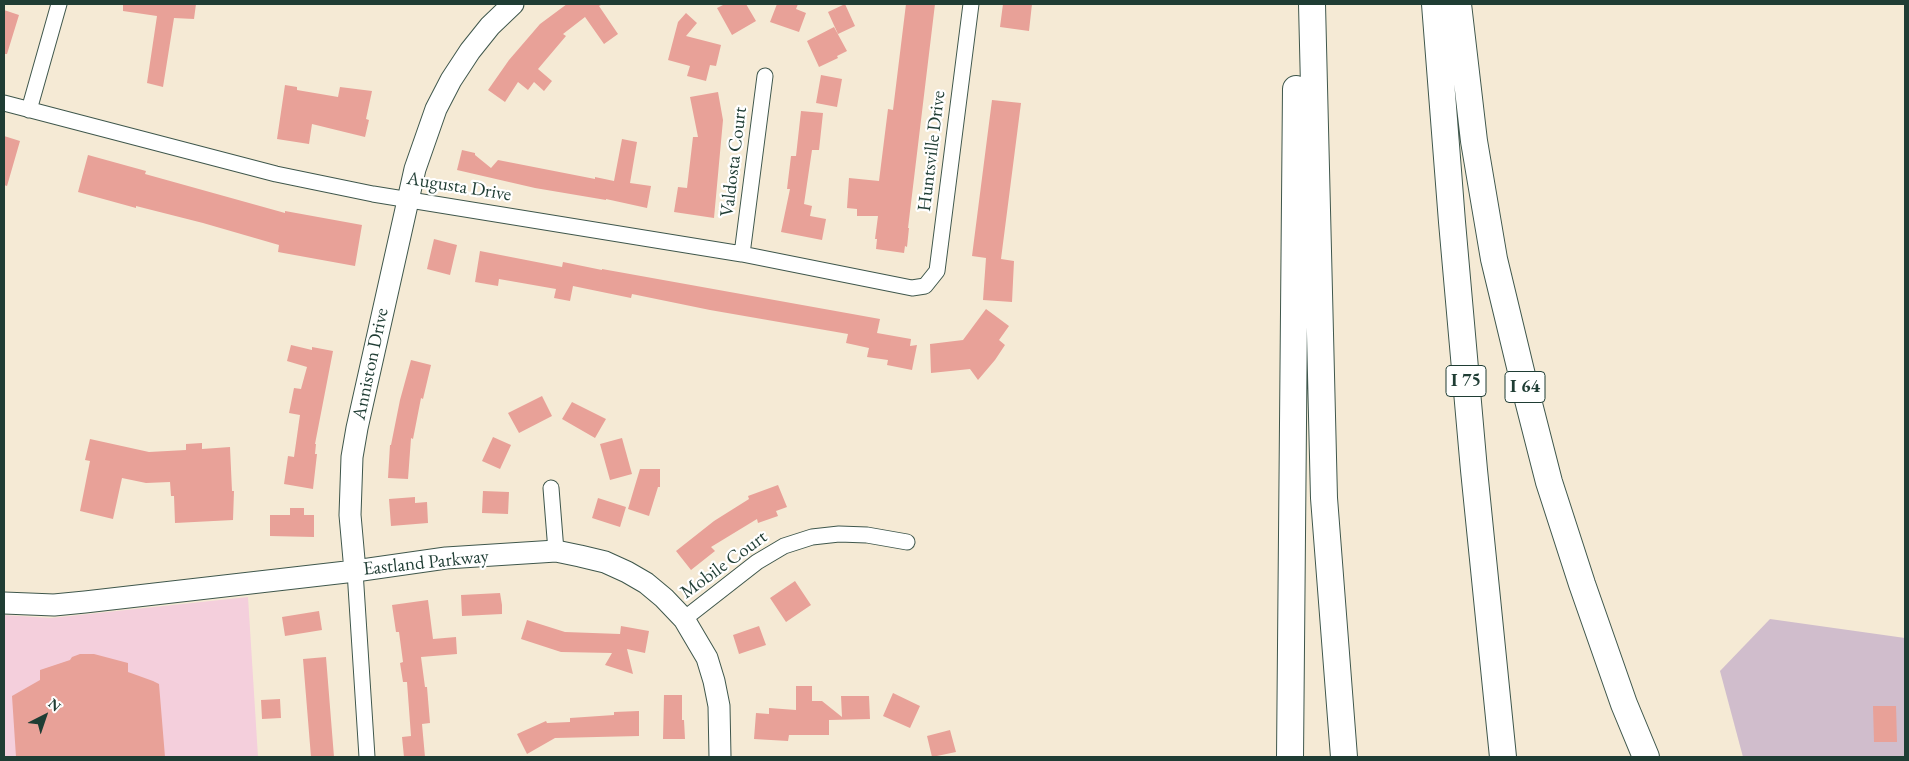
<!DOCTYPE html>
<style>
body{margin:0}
#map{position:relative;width:1909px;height:761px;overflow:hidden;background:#f5ead5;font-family:"EB Garamond",serif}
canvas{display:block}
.frame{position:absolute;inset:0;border:5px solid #1f3d34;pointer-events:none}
.north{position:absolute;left:20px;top:691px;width:50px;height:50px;-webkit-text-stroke:4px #fff;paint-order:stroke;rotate:41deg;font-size:14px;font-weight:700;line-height:20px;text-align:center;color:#1f3d34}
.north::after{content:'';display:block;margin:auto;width:18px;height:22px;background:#1f3d34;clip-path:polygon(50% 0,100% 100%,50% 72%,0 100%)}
</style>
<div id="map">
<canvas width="1909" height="761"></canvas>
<div class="frame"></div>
<div class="north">N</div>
</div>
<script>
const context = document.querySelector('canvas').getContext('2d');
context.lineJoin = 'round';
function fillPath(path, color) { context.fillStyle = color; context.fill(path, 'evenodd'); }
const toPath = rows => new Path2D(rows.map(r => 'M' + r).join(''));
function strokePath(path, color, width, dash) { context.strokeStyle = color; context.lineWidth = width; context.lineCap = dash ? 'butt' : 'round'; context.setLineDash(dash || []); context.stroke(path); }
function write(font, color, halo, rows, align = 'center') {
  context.font = font + ' "EB Garamond",serif'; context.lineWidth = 4.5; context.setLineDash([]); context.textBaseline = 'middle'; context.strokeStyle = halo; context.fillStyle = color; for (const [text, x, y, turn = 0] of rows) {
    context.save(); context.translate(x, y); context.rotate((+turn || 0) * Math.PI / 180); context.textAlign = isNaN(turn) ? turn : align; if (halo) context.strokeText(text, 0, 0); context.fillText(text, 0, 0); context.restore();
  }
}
fillPath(toPath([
 [248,597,258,757,4,757,4,615,51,618]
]), '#f4cfdc');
fillPath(toPath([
 [1770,619,1905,638,1905,757,1743,757,1720,671]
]), '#d0bdcc');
fillPath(toPath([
 [123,4,196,4,194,19,174,18,163,87,147,83,157,16,123,11],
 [567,4,603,4,599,6,618,34,604,44,585,17,563,34,566,36,538,69,552,81,544,91,534,82,528,90,518,82,505,102,488,90,509,60,540,24],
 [725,4,746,4,756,21,732,35,717,8],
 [777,4,798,4,796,9,806,13,799,32,770,22],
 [845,4,855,26,838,34,828,12],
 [906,4,935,4,908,228,909,228,907,247,905,246,904,253,876,249,877,239,875,239,878,216,857,216,857,209,847,208,849,178,879,181,888,109,893,110],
 [1003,4,1032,4,1029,31,1000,27],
 [4,10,19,15,7,54,4,54],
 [686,13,697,23,686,36,721,45,716,66,710,65,706,81,687,76,690,66,668,60,678,22],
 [834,27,847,51,837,56,838,58,819,67,807,41],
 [821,75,842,79,837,107,816,103],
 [285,85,297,87,297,90,338,97,340,87,372,91,366,119,369,120,365,137,312,124,309,144,277,139],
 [718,92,723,120,714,218,674,212,678,187,687,188,693,137,698,137,690,97],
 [992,100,1021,103,1001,259,1014,261,1012,302,983,300,986,258,972,256],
 [801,111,823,113,819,150,812,150,804,204,812,206,810,216,826,219,822,240,781,232,790,189,787,189,791,156,796,156],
 [4,136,20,141,7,186,4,185],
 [622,139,637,142,630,183,651,186,647,208,606,199,606,200,535,188,457,170,462,150,475,153,475,155,491,168,498,160,595,179,595,177,614,181],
 [88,155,146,171,145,174,285,213,285,211,362,225,355,266,278,252,279,245,203,223,136,206,136,208,78,192],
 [434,239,457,245,450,275,427,269],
 [480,251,562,267,563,262,602,270,602,269,880,319,877,333,911,339,910,346,917,345,912,370,887,365,888,360,867,357,869,348,846,343,848,334,710,310,632,294,631,298,573,286,570,301,554,298,556,289,499,279,498,286,475,282],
 [986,309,1009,326,999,340,1005,345,995,360,978,380,970,369,931,373,930,344,963,340],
 [291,345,312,350,312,347,333,351,315,444,316,444,315,454,317,454,313,489,284,484,288,456,294,457,300,415,289,413,294,388,301,389,307,367,287,361],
 [411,360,431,365,423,399,421,398,413,439,411,438,408,479,388,478,390,445,391,445,400,400],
 [542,396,552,416,519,433,508,413],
 [572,402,606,419,595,438,562,419],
 [493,437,511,445,500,469,482,461],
 [622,438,632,474,610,480,600,444],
 [90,439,149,452,186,450,186,444,202,443,202,449,230,447,232,491,234,491,233,520,175,523,174,496,171,496,170,482,146,483,122,478,113,519,80,511,90,461,85,460],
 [640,469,660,469,660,487,658,487,649,516,628,509],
 [778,485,787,507,776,511,778,516,758,523,757,519,711,547,715,551,691,570,676,551,714,521,749,499,748,496],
 [483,491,509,492,508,514,482,513],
 [415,497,415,503,427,502,428,523,391,526,389,499],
 [598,498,626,507,620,527,592,518],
 [290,508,304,508,304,515,314,515,314,537,270,536,270,515,290,515],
 [795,581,811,605,786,622,770,598],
 [500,593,502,605,502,614,462,616,461,595],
 [428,600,433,639,456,637,457,654,421,657,425,687,427,687,430,723,422,724,425,757,404,757,402,737,411,736,407,682,403,682,400,663,403,662,399,632,396,632,392,605],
 [319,611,322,630,285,636,282,617],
 [527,620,565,632,620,634,621,626,649,631,645,653,627,649,633,674,605,665,612,653,561,652,521,639],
 [759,626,766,645,739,654,733,635],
 [80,654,94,654,128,663,128,672,153,681,159,684,165,757,16,757,12,696,40,680,40,670,70,660,72,657],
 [326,657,334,757,311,757,303,659],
 [796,686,812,686,812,701,822,701,842,717,841,696,869,696,870,719,829,720,829,735,789,735,788,741,754,739,756,713,769,714,769,708,796,710],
 [893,693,920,706,910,728,883,716],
 [664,695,682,695,682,720,684,720,685,739,663,739],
 [280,699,281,718,262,719,261,700],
 [1873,706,1896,706,1897,742,1874,742],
 [639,711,639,736,555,738,527,754,517,734,546,721,547,723,570,722,570,718,614,715,614,712],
 [950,730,956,752,932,757,927,736]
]), '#e8a198');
const street = toPath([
 [4,103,276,174,373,194,742,254,912,288,925,286,937,271,971,4],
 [29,110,59,4],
 [742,254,765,76],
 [551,488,556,551],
 [355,571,367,757],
 [684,619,757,562,784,546,812,537,839,534,867,535,907,542]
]);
const secondary = toPath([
 [355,571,350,515,352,457,357,428,415,169,436,109,451,80,470,51,490,26,513,4],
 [4,603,54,605,85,602,355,571,446,558,556,551,580,556,605,562,627,572,646,583,664,598,684,619,707,658,714,681,719,706,720,757]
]);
const highway = toPath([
 [1312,4,1324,498,1344,757],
 [1435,4,1452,222,1474,470,1503,757],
 [1458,4,1474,141,1494,259,1527,396,1549,482,1582,584,1624,704,1646,757],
 [1290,757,1296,89]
]);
strokePath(street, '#3f574c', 17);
strokePath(secondary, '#3f574c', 23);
strokePath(highway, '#3f574c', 28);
strokePath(street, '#fff', 15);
strokePath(secondary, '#fff', 21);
strokePath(highway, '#fff', 26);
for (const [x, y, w] of [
 [1466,381,40],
 [1525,387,40]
]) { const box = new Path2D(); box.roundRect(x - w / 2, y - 15.5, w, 31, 4); context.fillStyle = '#fff'; context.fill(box); strokePath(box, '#1f3d34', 1); }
write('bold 18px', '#1f3d34', null, [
 ["I 75",1466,381],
 ["I 64",1525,387]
]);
write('19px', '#1f3d34', '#fff', [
 ["Huntsville Drive",932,151,-83],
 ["Valdosta Court",734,162,-83],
 ["Augusta Drive",459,187,9],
 ["Anniston Drive",371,364,-78],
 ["Eastland Parkway",426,563,-6],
 ["Mobile Court",724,565,-36]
]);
</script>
